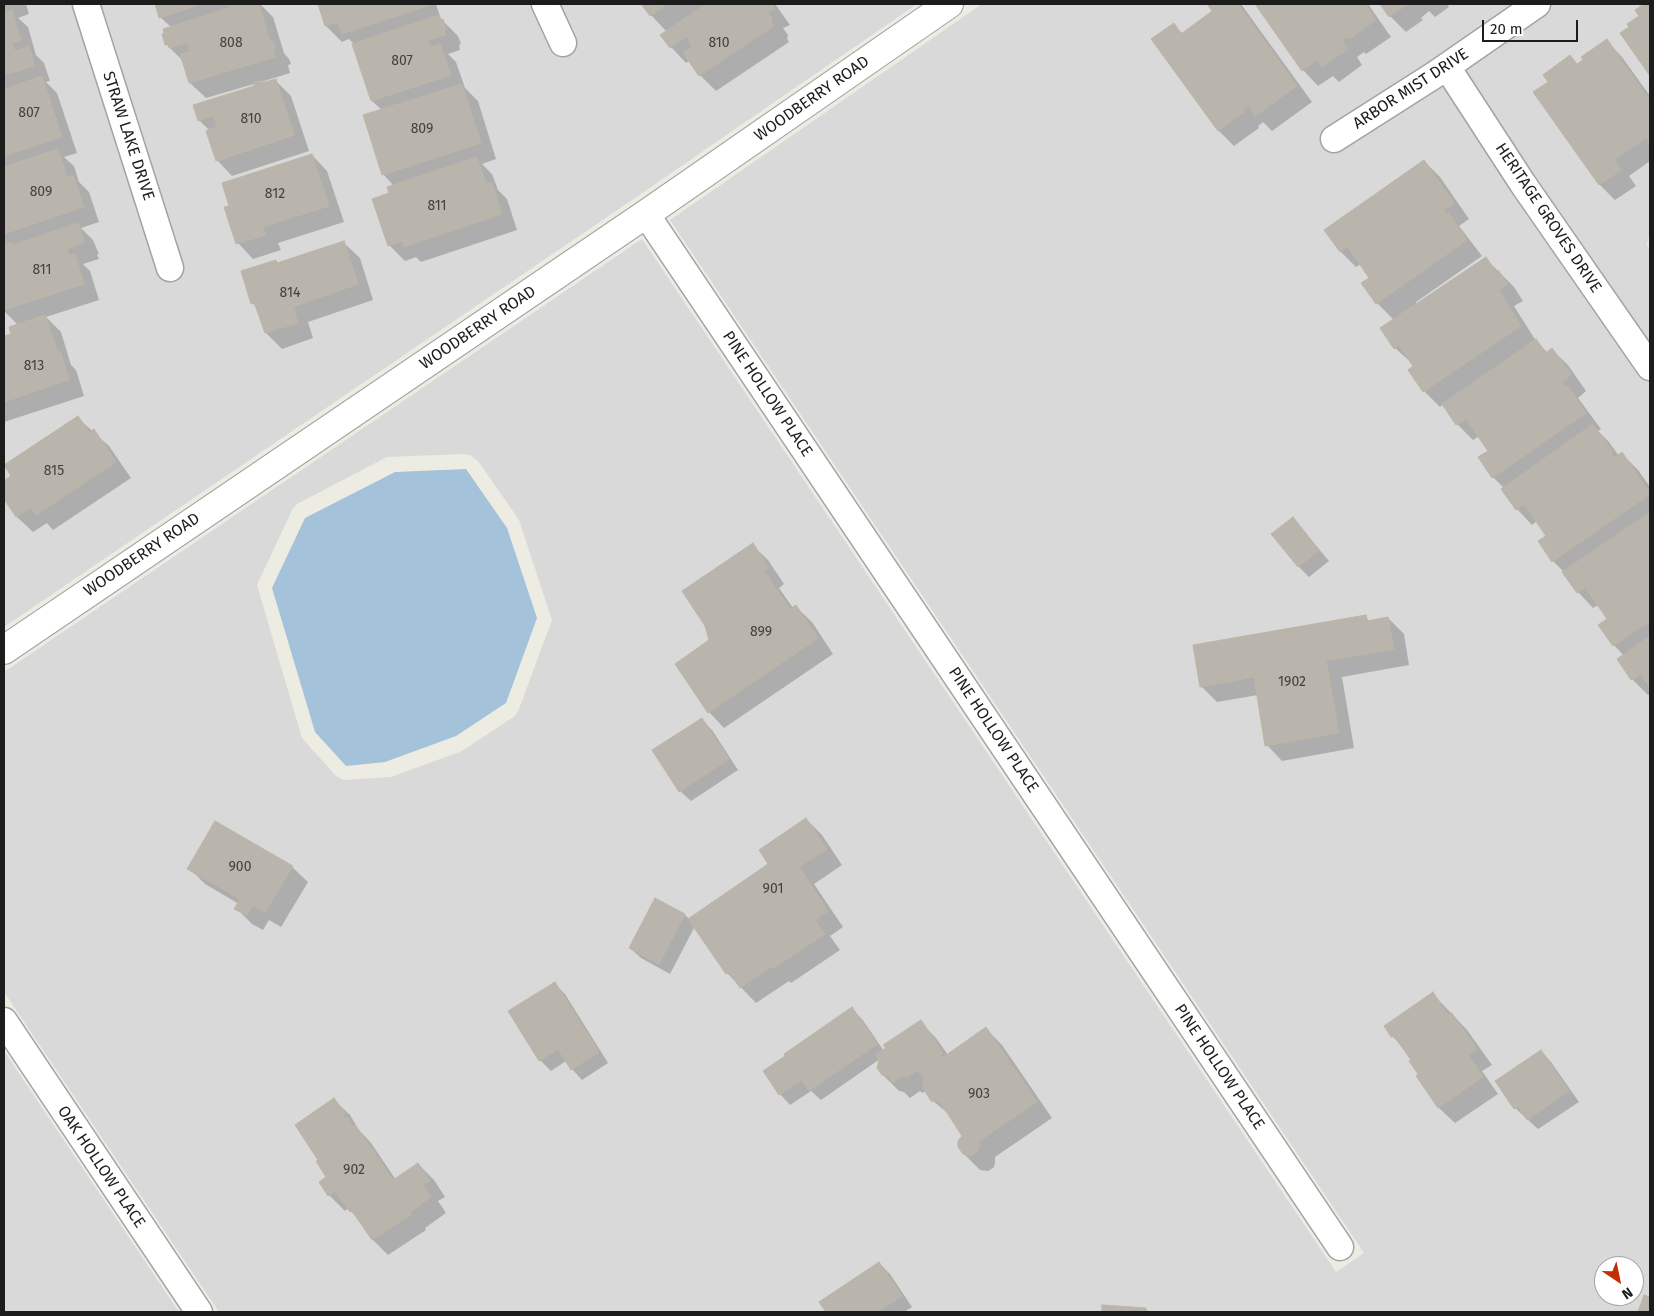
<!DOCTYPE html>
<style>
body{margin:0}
#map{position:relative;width:1654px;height:1316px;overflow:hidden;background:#edece2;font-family:"Fira Sans",sans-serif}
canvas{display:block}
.frame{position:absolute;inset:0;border:5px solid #1c1c1c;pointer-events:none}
.north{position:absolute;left:1594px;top:1256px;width:50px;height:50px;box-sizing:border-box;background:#fff;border:1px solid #a4a4a4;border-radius:50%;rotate:146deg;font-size:14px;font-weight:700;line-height:20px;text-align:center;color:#1c1c1c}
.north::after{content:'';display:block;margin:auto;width:18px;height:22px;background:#c02f08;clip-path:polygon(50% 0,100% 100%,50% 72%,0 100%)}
.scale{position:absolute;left:1482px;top:20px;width:96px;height:22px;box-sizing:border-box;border:2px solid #1c1c1c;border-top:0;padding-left:6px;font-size:15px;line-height:18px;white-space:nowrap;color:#1c1c1c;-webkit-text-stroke:4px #fff;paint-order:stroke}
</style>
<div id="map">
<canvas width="1654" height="1316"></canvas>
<div class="frame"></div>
<div class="north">N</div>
<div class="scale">20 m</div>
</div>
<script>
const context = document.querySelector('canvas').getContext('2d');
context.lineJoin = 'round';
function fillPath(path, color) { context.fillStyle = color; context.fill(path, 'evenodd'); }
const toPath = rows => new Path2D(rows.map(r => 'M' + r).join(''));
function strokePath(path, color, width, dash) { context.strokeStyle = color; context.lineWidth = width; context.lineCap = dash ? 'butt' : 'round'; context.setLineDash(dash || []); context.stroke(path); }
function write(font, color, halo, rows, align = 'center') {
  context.font = font + ' "Fira Sans",sans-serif'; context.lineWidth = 4.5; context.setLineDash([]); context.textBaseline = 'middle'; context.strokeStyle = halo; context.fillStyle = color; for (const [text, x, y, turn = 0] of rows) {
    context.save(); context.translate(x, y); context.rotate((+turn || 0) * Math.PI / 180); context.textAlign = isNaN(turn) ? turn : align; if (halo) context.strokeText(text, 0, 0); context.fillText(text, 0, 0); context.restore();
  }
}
fillPath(toPath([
 [4,4,917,4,635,198,4,627],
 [982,4,1650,4,1650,232,1647,244,1650,253,1650,1312,219,1312,4,992,4,672,642,239,1336,1272,1364,1253,670,220],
 [465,454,470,455,478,461,519,520,552,620,519,709,515,716,462,751,391,777,344,780,336,776,302,738,257,585,292,510,297,504,387,457],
 [1604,1266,1634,1266,1634,1296,1604,1296],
 [4,1051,179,1312,4,1312]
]), '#dad9d9');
fillPath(toPath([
 [466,469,507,528,537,618,506,703,456,736,385,762,346,766,315,732,272,588,305,518,395,472]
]), '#a4c2d9');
fillPath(toPath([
 [4,4,26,4,29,14,18,18,28,27,36,55,44,63,50,81,46,82,57,93,77,153,64,157,74,166,79,182,89,192,99,222,81,228,93,240,99,254,97,254,99,259,83,264,90,271,99,300,46,317,61,332,71,365,76,370,84,396,4,422,4,337,12,334,18,325,5,312,4,313],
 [156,4,264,4,261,5,273,17,284,53,289,59,291,64,288,65,290,73,261,82,263,84,275,80,291,96,309,151,232,176,217,160,210,131,199,120,255,87,254,84,206,98,190,83,184,62,166,44,171,27,160,17],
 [319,4,436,4,441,19,458,36,461,44,459,45,460,50,448,54,456,62,465,88,478,101,496,159,482,164,492,174,498,190,507,199,517,230,421,262,416,257,405,261,389,245,390,194,394,186,383,174,382,110,372,101,354,44,349,39,342,42,326,26],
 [643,4,775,4,790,25,783,28,788,35,787,39,789,42,716,91,700,75,690,60,686,63,671,47,667,32,651,15],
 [1209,4,1241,4,1312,102,1272,131,1263,122,1258,126,1259,128,1234,146,1218,130,1173,24,1183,34,1214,11],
 [1257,4,1368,4,1391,37,1366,54,1364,52,1357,57,1362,65,1339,82,1333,76,1318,86,1303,70],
 [1382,4,1447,4,1449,7,1435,17,1429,11,1421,18,1423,20,1406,32,1390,16],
 [1647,4,1650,4,1650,74,1622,33,1630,27,1641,16,1637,11],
 [1607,41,1622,57,1650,96,1650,161,1629,176,1636,186,1615,200,1600,185,1535,92,1578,65],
 [312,155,327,171,344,222,278,243,281,250,253,259,238,243],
 [1424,161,1440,177,1469,219,1459,226,1482,256,1416,302,1417,304,1485,258,1514,287,1523,301,1514,306,1536,341,1548,353,1552,350,1568,365,1586,391,1578,398,1601,429,1598,431,1609,442,1619,456,1622,454,1638,470,1650,487,1650,694,1648,695,1632,679,1619,659,1624,656,1614,645,1609,620,1598,605,1593,608,1578,592,1564,572,1553,561,1547,536,1537,521,1532,525,1517,509,1504,488,1493,477,1490,451,1479,436,1473,440,1457,424,1443,404,1440,407,1424,391,1415,366,1395,348,1394,320,1377,303,1371,278,1361,264,1356,267,1340,251],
 [344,243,360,258,373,300,308,322,313,338,282,349,266,333,258,308,252,303,276,261,278,264],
 [78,418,109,446,131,478,53,530,47,523,33,532,17,517,4,497,4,483,12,477],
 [1293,518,1329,561,1309,577,1299,567,1273,534],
 [752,545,768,560,784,584,779,588,793,608,796,607,812,622,833,654,724,728,709,712,711,640,707,626],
 [1365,617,1370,621,1388,618,1404,634,1409,665,1342,677,1354,748,1282,761,1267,745,1258,695,1217,702,1201,686],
 [702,720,712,730,738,770,691,801,680,791],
 [806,819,822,835,842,865,814,884,843,927,830,936,840,950,791,983,789,981,756,1003,727,973,695,926,670,974,641,958,630,948,655,900,685,915,689,919,770,865],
 [292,867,308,882,281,927,269,920,263,930,252,924,236,908,239,904,205,884,189,868],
 [555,984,565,994,608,1063,582,1080,572,1069,566,1061,551,1071,540,1060],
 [1433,994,1467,1030,1492,1065,1482,1071,1498,1094,1455,1123,1439,1108,1417,1076,1419,1075,1412,1061,1403,1047,1392,1036],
 [852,1009,862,1019,884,1051,920,1022,936,1038,948,1055,986,1029,1002,1045,1052,1118,995,1157,995,1162,994,1167,988,1171,980,1170,964,1154,964,1136,951,1116,932,1100,926,1091,922,1093,920,1091,910,1098,904,1092,899,1091,883,1075,880,1059,821,1100,811,1091,790,1105,780,1094],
 [1541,1051,1551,1062,1579,1102,1538,1129,1515,1108],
 [334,1100,350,1115,359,1130,371,1143,396,1180,418,1164,434,1180,445,1197,438,1201,446,1213,425,1228,426,1230,388,1255,373,1240,360,1221,348,1208,345,1211,329,1195,328,1178,320,1160],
 [879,1263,890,1274,912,1307,904,1312,827,1312,820,1302],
 [1104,1306,1146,1309,1149,1312,1103,1312]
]), '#0003');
const building = toPath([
 [155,4,201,4,159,18,155,4],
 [233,4,236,4,237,6,244,4,259,4,270,42,274,41,276,48,273,49,275,57,189,83,180,54,190,51,187,43,169,48,168,44,165,45,162,34,164,33,163,29,229,8,228,5,233,4],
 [318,4,426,4,427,6,342,34,338,22,325,26,318,4],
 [641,4,667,4,650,16,641,4],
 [706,4,772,4,775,9,768,12,772,18,771,22,774,26,699,76,683,53,692,47,687,36,670,48,660,35,706,4],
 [1207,4,1238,4,1297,86,1255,116,1249,106,1243,110,1244,112,1218,131,1151,39,1174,23,1181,34,1212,11,1207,4],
 [1255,4,1365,4,1376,20,1349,39,1347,37,1342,41,1348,49,1322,67,1317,60,1302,71,1255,4],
 [1380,4,1408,4,1389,17,1380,4],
 [1644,4,1650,4,1650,76,1620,33,1629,27,1627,24,1639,16,1635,10,1644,4],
 [12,10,21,40,12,43,15,51,29,46,35,66,4,75,4,13,12,10],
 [439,15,440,20,443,19,446,29,444,29,445,35,428,40,430,47,440,44,451,75,371,101,352,44,439,15],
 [1607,39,1650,101,1650,144,1646,138,1614,160,1621,170,1599,185,1533,92,1548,82,1543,75,1570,55,1577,64,1583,60,1581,57,1607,39],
 [42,76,62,137,4,156,4,89,42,76],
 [276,79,294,135,216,161,206,131,217,127,213,116,198,121,193,105,254,86,253,83,260,80,261,83,276,79],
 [462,84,481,143,382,175,363,115,462,84],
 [58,149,67,177,73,175,84,207,4,234,4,167,58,149],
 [312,154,329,206,263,227,266,235,236,244,224,207,229,206,222,183,312,154],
 [477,157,486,184,492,182,502,214,404,247,402,241,388,246,372,199,389,193,387,187,477,157],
 [1424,160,1454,203,1444,210,1447,214,1449,213,1467,240,1376,304,1361,283,1369,278,1347,246,1340,252,1324,230,1424,160],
 [78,223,79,227,80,227,84,243,67,249,69,256,75,254,84,284,4,310,4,245,12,242,13,245,78,223],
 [344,241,358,284,293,307,298,323,265,333,254,302,251,304,241,271,276,260,277,263,344,241],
 [1486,257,1496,272,1498,270,1508,284,1499,290,1521,326,1423,392,1408,370,1413,366,1399,345,1394,349,1380,328,1486,257],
 [45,315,58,353,61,352,69,380,4,402,4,336,11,334,9,327,45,315],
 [1536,339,1546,353,1552,348,1571,375,1562,382,1565,388,1568,386,1586,413,1492,478,1478,457,1488,451,1466,419,1456,425,1442,404,1536,339],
 [78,416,89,432,94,429,116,462,36,515,31,507,16,517,4,499,4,481,11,476,4,465,78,416],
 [1593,424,1613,452,1611,454,1614,458,1622,452,1650,494,1552,562,1538,541,1546,536,1524,504,1516,510,1501,489,1593,424],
 [1650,512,1650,621,1613,646,1598,625,1607,619,1585,587,1577,593,1562,572,1650,512],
 [1293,517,1319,550,1298,567,1271,534,1293,517],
 [753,543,769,568,764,571,790,609,796,605,818,638,708,713,675,664,709,640,705,626,682,591,753,543],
 [1366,615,1367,621,1388,617,1394,649,1326,661,1339,733,1265,746,1254,677,1200,687,1193,645,1366,615],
 [1650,636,1650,688,1641,674,1631,680,1617,659,1650,636],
 [702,718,729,759,679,792,652,750,702,718],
 [806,818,827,849,799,867,828,911,815,920,825,934,774,968,772,966,740,988,729,972,726,974,688,919,768,864,759,850,806,818],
 [215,821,293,866,265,912,253,905,247,915,234,909,240,899,187,869,215,821],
 [655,898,685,914,659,964,629,948,655,898],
 [555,982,599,1052,571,1070,558,1049,539,1061,508,1011,555,982],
 [1433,992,1448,1015,1451,1012,1477,1049,1468,1055,1483,1077,1438,1108,1416,1076,1418,1074,1409,1061,1411,1060,1394,1036,1391,1037,1384,1026,1433,992],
 [852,1007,877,1044,809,1091,802,1080,779,1095,763,1071,785,1056,784,1054,852,1007],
 [921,1020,943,1053,940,1055,942,1058,986,1027,1037,1102,979,1141,980,1146,978,1151,971,1156,963,1154,958,1147,958,1141,962,1136,940,1102,931,1101,923,1088,924,1079,918,1070,906,1078,904,1075,893,1083,889,1077,882,1075,877,1068,879,1060,875,1055,886,1048,883,1045,921,1020],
 [1541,1050,1569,1091,1527,1120,1518,1106,1514,1109,1495,1081,1541,1050],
 [334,1098,345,1113,342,1115,345,1119,347,1117,352,1125,350,1126,351,1128,355,1125,393,1180,418,1163,430,1181,423,1185,431,1197,410,1212,412,1214,372,1240,352,1211,350,1212,335,1191,328,1196,319,1182,326,1177,316,1161,318,1160,295,1125,334,1098],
 [879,1262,902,1296,878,1312,826,1312,819,1302,879,1262],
 [1644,1295,1650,1297,1650,1312,1638,1312,1644,1295],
 [1102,1305,1146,1308,1146,1312,1102,1312,1102,1305]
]);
fillPath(building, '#b9b5ac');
strokePath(building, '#beb5a5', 1);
const minor = toPath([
 [86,4,170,268],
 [545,4,563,43],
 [1447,67,1523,184,1650,367],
 [1334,139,1436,74,1537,4],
 [646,214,1340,1247],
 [4,1021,199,1312]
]);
const tertiary = toPath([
 [4,650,646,214,949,4]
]);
strokePath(minor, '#a3a3a3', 29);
strokePath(tertiary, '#a3a3a3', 30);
strokePath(minor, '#fff', 26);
strokePath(tertiary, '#fff', 28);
write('14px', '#434240', null, [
 ["808",231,43],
 ["810",719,43],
 ["807",402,61],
 ["807",29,113],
 ["810",251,119],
 ["809",422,129],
 ["809",41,192],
 ["812",275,194],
 ["811",437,206],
 ["811",42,270],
 ["814",290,293],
 ["813",34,366],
 ["815",54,471],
 ["899",761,632],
 ["1902",1292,682],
 ["900",240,867],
 ["901",773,889],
 ["903",979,1094],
 ["902",354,1170]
]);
write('16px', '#1c1c1c', '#fff', [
 ["ARBOR MIST DRIVE",1411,89,-33],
 ["WOODBERRY ROAD",812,99,-35],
 ["STRAW LAKE DRIVE",128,136,72],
 ["HERITAGE GROVES DRIVE",1548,218,56],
 ["WOODBERRY ROAD",478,328,-34],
 ["PINE HOLLOW PLACE",767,394,56],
 ["WOODBERRY ROAD",142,555,-34],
 ["PINE HOLLOW PLACE",993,730,56],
 ["PINE HOLLOW PLACE",1219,1067,56],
 ["OAK HOLLOW PLACE",101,1167,56]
]);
</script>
